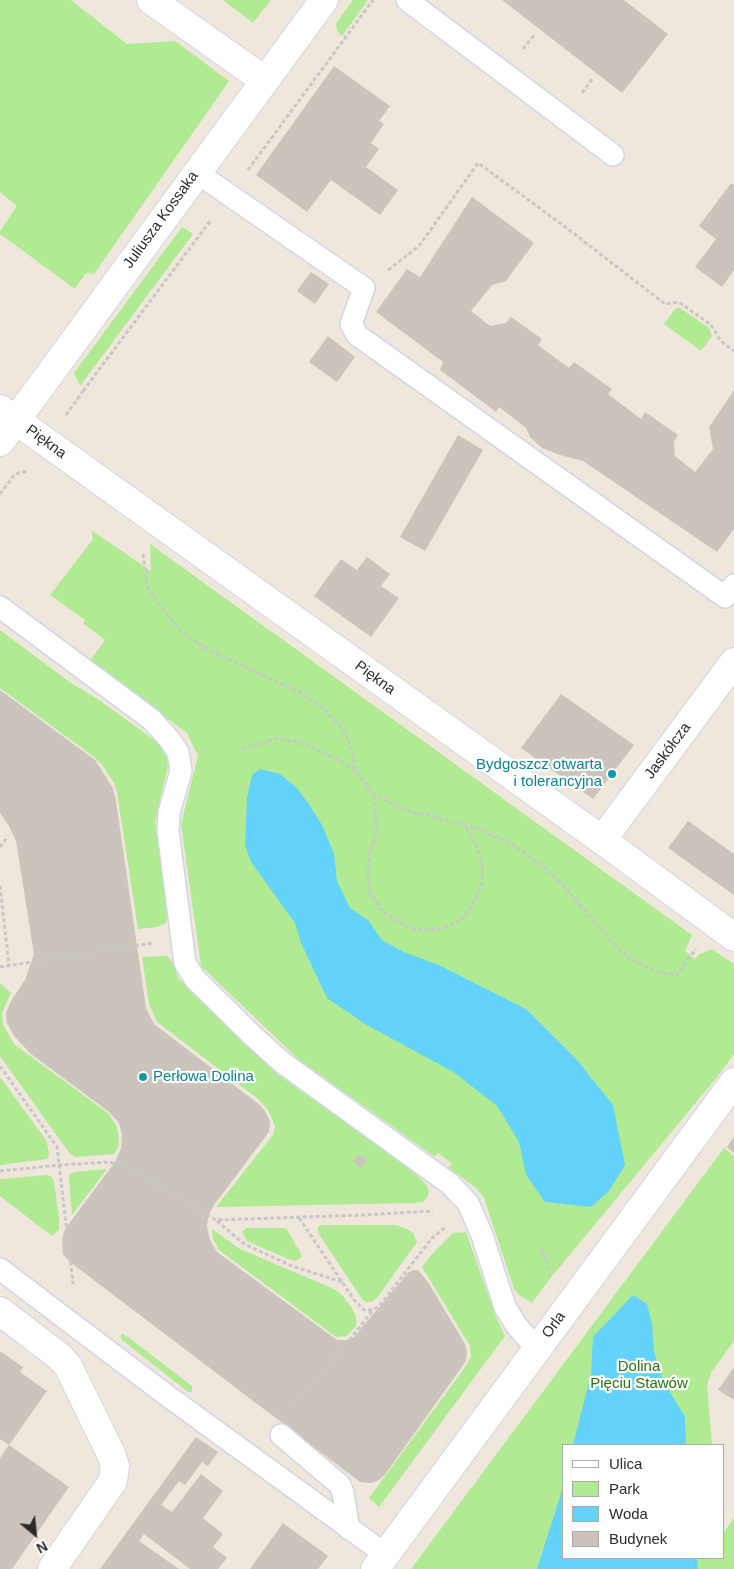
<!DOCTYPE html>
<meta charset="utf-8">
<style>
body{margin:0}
#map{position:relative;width:734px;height:1569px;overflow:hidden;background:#efe7dc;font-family:Arial,sans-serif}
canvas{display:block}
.legend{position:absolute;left:562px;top:1444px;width:162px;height:115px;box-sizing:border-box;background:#fff;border:1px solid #aaa;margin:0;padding:6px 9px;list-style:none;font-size:15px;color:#2b2b2b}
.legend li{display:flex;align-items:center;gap:10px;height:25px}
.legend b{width:25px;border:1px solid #aaa}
.north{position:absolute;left:10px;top:1509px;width:50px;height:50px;-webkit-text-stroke:4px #fff;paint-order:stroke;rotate:152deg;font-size:14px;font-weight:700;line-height:20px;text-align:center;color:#2b2b2b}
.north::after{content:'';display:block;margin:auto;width:18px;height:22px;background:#2b2b2b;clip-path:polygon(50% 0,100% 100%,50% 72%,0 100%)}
</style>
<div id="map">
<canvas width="734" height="1569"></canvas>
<ul class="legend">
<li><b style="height:6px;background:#fff"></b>Ulica</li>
<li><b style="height:14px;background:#b0eb93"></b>Park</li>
<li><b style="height:14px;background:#64d3fc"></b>Woda</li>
<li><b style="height:14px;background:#cac4bc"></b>Budynek</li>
</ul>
<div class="north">N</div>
</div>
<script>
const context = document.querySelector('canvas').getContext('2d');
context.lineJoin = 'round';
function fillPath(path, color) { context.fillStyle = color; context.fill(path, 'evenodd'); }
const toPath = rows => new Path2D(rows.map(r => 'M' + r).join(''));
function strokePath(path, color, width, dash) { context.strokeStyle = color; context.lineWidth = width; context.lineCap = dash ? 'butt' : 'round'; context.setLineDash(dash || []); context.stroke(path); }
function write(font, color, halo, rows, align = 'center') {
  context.font = font + ' Arial,sans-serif'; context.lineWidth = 4.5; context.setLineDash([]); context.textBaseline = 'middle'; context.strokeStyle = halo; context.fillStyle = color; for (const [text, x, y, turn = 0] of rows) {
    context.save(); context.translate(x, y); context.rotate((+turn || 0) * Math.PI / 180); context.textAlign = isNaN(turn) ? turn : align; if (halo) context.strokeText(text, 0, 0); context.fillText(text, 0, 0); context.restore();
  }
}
fillPath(toPath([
 [0,0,71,0,127,44,175,41,229,81,94,274,86,273,75,289,0,234,0,231,17,206,0,192],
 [223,0,271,0,253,23],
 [353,0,368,0,342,36,337,31,336,23],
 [182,227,193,234,80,386,74,373],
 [676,308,680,308,709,328,712,336,701,351,664,324],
 [91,530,151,571,150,544,692,935,685,951,695,959,698,955,712,949,734,964,734,1054,717,1077,549,1280,532,1303,519,1295,514,1289,484,1198,477,1189,448,1167,452,1164,438,1153,435,1157,298,1059,201,966,181,824,198,756,187,733,90,661,105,640,83,623,85,620,50,595,93,539],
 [0,630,71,683,99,700,157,742,165,753,168,766,155,822,167,902,168,917,166,923,156,927,138,929,117,793,114,783,102,765,94,757,0,688],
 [167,956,174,964,178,978,277,1074,410,1169,426,1184,429,1192,427,1198,423,1202,414,1203,216,1207,273,1135,275,1126,268,1110,258,1099,157,1022,149,1004,142,957],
 [0,983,11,993,2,1013,3,1025,15,1045,108,1113,116,1125,119,1137,118,1147,114,1154,76,1157,70,1154,0,1056],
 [0,1077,46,1140,49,1152,48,1159,0,1165],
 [724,1148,734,1156,734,1341,711,1373,707,1386,712,1445,563,1445,563,1558,723,1558,723,1533,734,1518,734,1569,411,1569],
 [107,1169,72,1215,69,1179,70,1174,75,1172],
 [46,1175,52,1177,54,1182,59,1218,59,1230,52,1236,0,1196,0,1179],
 [323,1225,396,1225,407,1229,413,1233,417,1242,377,1298,371,1302,366,1302,362,1299,320,1236,317,1230,319,1226],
 [246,1228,286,1228,301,1254,301,1258,294,1261,288,1259,247,1241,242,1232],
 [212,1229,240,1249,334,1289,343,1296,351,1307,356,1316,356,1326,347,1336,336,1337,219,1250,213,1239],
 [466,1232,496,1317,505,1336,379,1507,369,1498,463,1370,471,1357,470,1346,422,1267,433,1253,453,1233],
 [121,1334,123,1334,128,1337,188,1383,192,1386,192,1392,188,1392,121,1339]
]), '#b0eb93');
fillPath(toPath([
 [260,769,280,774,296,787,308,803,322,825,334,854,337,881,350,908,369,921,382,940,404,952,441,966,526,1009,577,1060,613,1105,625,1165,609,1191,591,1207,545,1202,526,1175,519,1142,497,1106,455,1073,365,1024,327,998,301,943,295,923,251,862,245,845,247,798,252,775],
 [633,1295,647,1304,652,1324,654,1352,664,1382,685,1417,686,1445,573,1445,591,1374,593,1337],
 [563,1487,563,1558,697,1558,698,1569,537,1569]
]), '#64d3fc');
fillPath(toPath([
 [502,0,624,0,668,34,622,93],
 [334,66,390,106,379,121,384,124,371,143,379,149,366,167,398,190,380,215,331,180,307,212,256,175],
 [731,183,734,185,734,270,722,287,695,267,716,239,699,226],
 [472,197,534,243,506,281,492,285,471,311,490,326,506,323,511,317,542,339,538,345,569,368,574,362,612,389,608,394,641,419,645,412,678,435,674,441,675,456,695,472,713,449,709,427,734,390,734,529,717,552,583,461,560,455,542,448,530,437,526,428,499,407,496,412,440,370,443,362,376,312,407,269,420,277],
 [311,272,329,284,315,304,297,291],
 [328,336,355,357,337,382,309,362],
 [458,435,483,450,425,551,400,537],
 [367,557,390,574,381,586,399,598,371,637,314,596,341,559,357,570],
 [0,690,95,760,113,788,116,801,146,1008,154,1024,260,1105,265,1111,270,1121,269,1132,214,1205,208,1216,207,1227,210,1240,217,1252,337,1340,346,1340,353,1338,408,1273,413,1270,418,1270,428,1282,465,1344,467,1352,466,1361,384,1476,377,1481,371,1483,360,1482,70,1262,63,1254,62,1239,65,1229,115,1162,121,1149,122,1135,119,1123,109,1112,31,1054,14,1036,7,1023,6,1013,11,1001,25,980,34,954,16,841,9,826,0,813],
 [561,694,634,745,593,799,521,748],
 [688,821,734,854,734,895,668,848],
 [734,1137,734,1153,727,1147],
 [359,1154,367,1160,362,1168,353,1162],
 [0,1351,23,1367,20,1372,47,1391,9,1445,0,1439],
 [734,1367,734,1400,718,1390],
 [196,1437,218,1452,208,1466,202,1462,185,1485,179,1481,161,1505,172,1512,201,1474,223,1491,203,1518,223,1534,213,1547,227,1558,218,1569,190,1569,144,1534,139,1541,179,1569,100,1569],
 [9,1445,69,1487,12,1569,0,1569,0,1458],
 [283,1523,328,1556,318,1569,250,1569]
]), '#cac4bc');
const service = toPath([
 [407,0,613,155],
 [196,172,364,288,351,324,357,335,725,597,734,585],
 [0,607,152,720,169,739,178,752,181,771,169,813,168,831,185,963,195,979,254,1037,283,1063,450,1184,468,1203,482,1235,505,1307,516,1325,537,1349],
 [0,1269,165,1394,385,1554],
 [281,1435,340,1485,343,1493,349,1529]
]);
const minor = toPath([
 [151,0,264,80],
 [0,442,324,0],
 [602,840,734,662],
 [0,1311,60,1357,68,1366,112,1456,115,1466,113,1481,52,1569],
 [375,1569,734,1082]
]);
const tertiary = toPath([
 [0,409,602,840,734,937]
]);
strokePath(service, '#d1d5e6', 24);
strokePath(minor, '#d1d5e6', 30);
strokePath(tertiary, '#d1d5e6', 30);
strokePath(toPath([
 [523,49,535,34],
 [582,93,593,78],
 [248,170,373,0],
 [388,270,419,246,478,163,564,226,665,304,679,302,711,325,721,341,734,351],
 [83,391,211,220],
 [66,415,83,391,81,390],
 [0,494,15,474,27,471],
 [143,554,147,585,154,598,180,630,203,647,299,692,323,708,344,730,349,742,356,770],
 [243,749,278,738,305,744,335,758,356,771,373,794,413,813,425,814,478,829,513,845,539,863,562,884,611,941,628,957,640,964,662,973,677,975,696,949],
 [374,795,377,832,369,855,368,873,369,890,383,912,406,926,417,930,441,929,461,920,472,906,482,884,483,869,478,849,465,825],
 [0,847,8,836],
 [0,886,9,966],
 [0,967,153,943],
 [0,1066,57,1147,73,1284],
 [0,1171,60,1165,109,1162,126,1166,216,1220,363,1215,433,1211],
 [299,1218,355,1301,364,1310,373,1310,380,1305,432,1238,446,1227],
 [217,1221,244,1244,292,1266,342,1282],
 [541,1248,548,1264,550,1274],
 [288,1407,328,1367,373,1310]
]), '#c8c8c8', 3, [4, 2.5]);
strokePath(service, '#fff', 21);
strokePath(minor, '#fff', 28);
strokePath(tertiary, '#fff', 28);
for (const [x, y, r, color] of [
 [612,774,5,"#0f9aa8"],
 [143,1077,5,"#0f9aa8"]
]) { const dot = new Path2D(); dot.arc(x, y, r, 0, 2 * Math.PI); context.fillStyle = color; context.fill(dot); strokePath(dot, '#fff', 2); }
write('15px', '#2b2b2b', '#fff', [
 ["Juliusza Kossaka",161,220,-54],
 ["Piękna",46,442,36],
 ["Piękna",375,678,36],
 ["Jaskółcza",668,751,-53],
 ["Orla",554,1325,-54]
]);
write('15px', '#0d838f', '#fff', [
 ["Bydgoszcz otwarta",602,765],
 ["i tolerancyjna",602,782],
 ["Perłowa Dolina",153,1077,"left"]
], 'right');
write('15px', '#267112', '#fff', [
 ["Dolina",639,1367],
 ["Pięciu Stawów",639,1384]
]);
</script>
